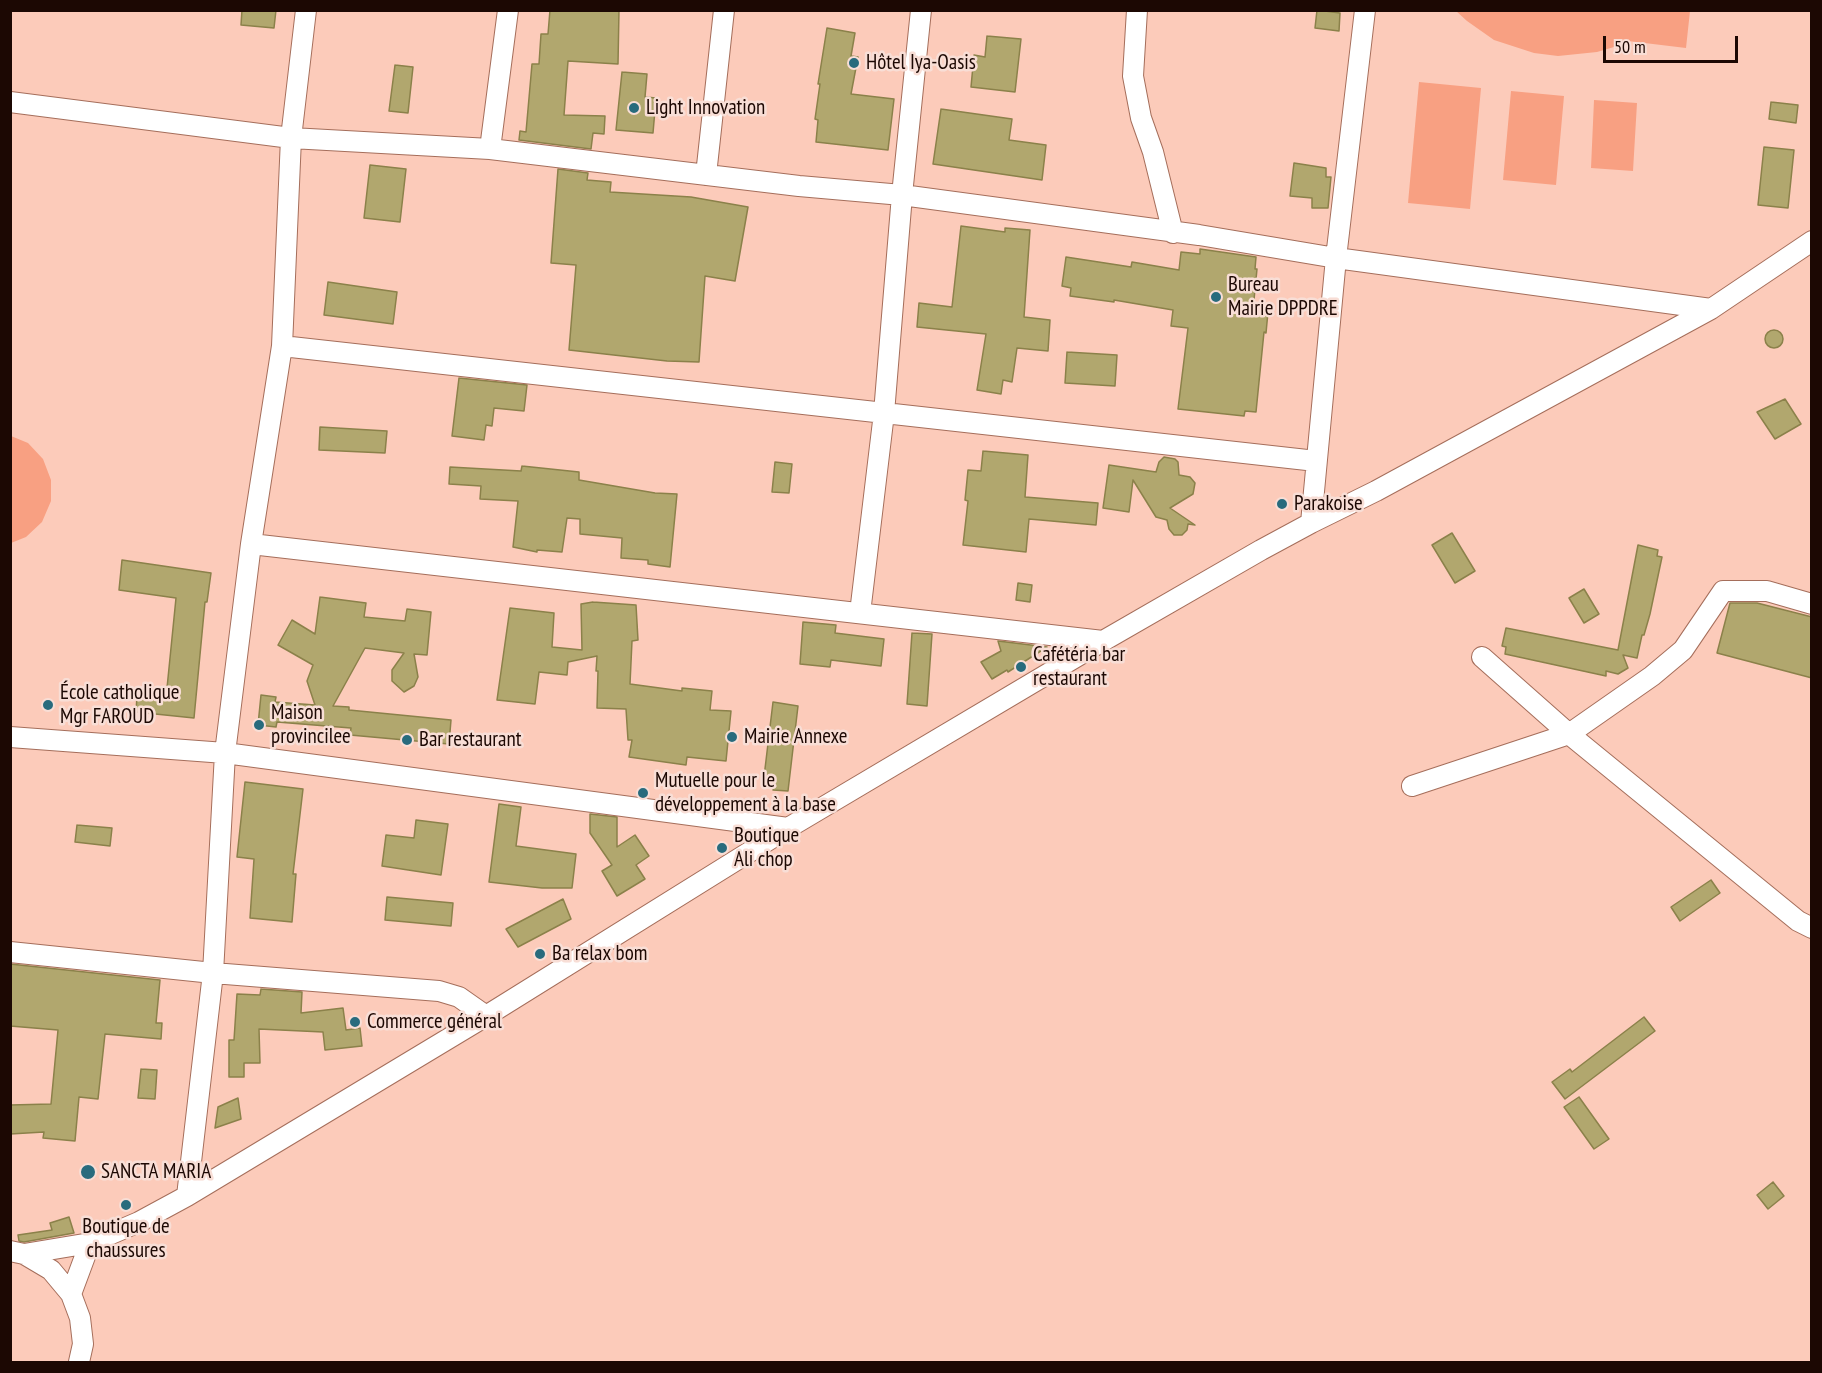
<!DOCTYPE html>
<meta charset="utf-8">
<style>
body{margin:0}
#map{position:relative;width:1822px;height:1373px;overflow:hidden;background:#fccbba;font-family:"PT Sans Narrow",sans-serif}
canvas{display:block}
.frame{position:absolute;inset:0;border:12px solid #1c0803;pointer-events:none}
.scale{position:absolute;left:1603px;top:36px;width:135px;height:27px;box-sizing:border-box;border:3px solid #1c0803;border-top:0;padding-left:8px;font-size:18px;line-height:21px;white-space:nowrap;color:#1c0803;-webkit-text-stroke:4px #f8ded6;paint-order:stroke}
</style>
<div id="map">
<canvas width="1822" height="1373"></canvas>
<div class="frame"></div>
<div class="scale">50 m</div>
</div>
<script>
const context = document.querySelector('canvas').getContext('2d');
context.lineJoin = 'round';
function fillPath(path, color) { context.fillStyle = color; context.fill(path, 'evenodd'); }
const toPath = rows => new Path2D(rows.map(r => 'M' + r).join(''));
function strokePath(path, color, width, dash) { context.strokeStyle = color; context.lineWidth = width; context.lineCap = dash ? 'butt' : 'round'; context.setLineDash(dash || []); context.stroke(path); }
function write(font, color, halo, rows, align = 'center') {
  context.font = font + ' "PT Sans Narrow",sans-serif'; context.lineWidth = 5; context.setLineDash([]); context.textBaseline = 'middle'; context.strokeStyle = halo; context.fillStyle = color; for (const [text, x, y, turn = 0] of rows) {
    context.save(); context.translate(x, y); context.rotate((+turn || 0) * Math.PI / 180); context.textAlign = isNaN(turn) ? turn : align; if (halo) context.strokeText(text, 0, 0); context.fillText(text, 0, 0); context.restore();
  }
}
fillPath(toPath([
 [1456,11,1690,11,1686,48,1628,41,1614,47,1597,52,1558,56,1534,53,1494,40,1467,21],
 [1419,82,1481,88,1470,209,1408,203],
 [1511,91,1564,96,1556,185,1503,180],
 [1594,100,1637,103,1633,171,1591,168],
 [11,436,28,443,43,459,51,480,51,501,42,522,26,537,11,543]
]), '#f8a082');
const building = toPath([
 [242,10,276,10,274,28,241,25,242,10],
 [550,10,619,10,618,64,568,61,564,115,605,116,604,134,593,133,591,149,519,140,520,131,526,132,532,64,539,64,541,34,548,34,550,10],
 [1317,10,1340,13,1339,31,1315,28,1317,10],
 [827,28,855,33,851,56,858,57,851,94,894,99,888,150,816,142,818,120,815,119,820,84,818,84,827,28],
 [987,36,1021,39,1015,92,971,87,974,55,985,57,987,36],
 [395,65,413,67,408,113,389,111,395,65],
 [622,72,647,74,645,97,656,98,653,133,616,130,622,72],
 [1771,102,1798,105,1796,123,1769,119,1771,102],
 [941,109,1012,119,1009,140,1046,145,1042,180,933,164,941,109],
 [1764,147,1794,150,1788,208,1758,205,1764,147],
 [1294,163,1326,168,1326,177,1331,177,1328,208,1312,208,1312,198,1290,196,1294,163],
 [370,165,406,169,400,222,364,218,370,165],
 [558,169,588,173,587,180,611,182,610,192,691,197,748,207,735,281,705,276,699,362,667,361,569,350,576,265,551,263,558,169],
 [961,226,1005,232,1005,228,1030,230,1024,317,1050,320,1048,351,1017,348,1012,382,1003,380,1001,394,977,390,986,334,917,327,919,303,952,307,961,226],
 [1200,249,1256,257,1255,269,1257,269,1253,310,1268,312,1266,333,1264,332,1256,412,1245,411,1244,416,1178,409,1188,328,1171,326,1173,310,1114,300,1114,302,1070,296,1071,288,1062,286,1066,257,1131,267,1132,262,1179,270,1181,252,1200,254,1200,249],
 [328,282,397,292,393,324,324,315,328,282],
 '1765 339a9 9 0 1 1 18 0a9 9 0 1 1-18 0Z',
 [1067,352,1117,355,1115,386,1065,383,1067,352],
 [459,378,527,385,524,411,494,408,492,426,486,425,484,440,452,436,459,378],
 [1785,399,1801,424,1775,439,1757,412,1785,399],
 [320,427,387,431,385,453,319,450,320,427],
 [983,451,1028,455,1025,497,1098,503,1096,525,1029,519,1026,552,963,545,968,501,965,500,968,470,981,471,983,451],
 [1164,457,1175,459,1178,462,1179,475,1190,477,1195,483,1193,494,1170,508,1195,525,1188,524,1187,530,1182,535,1174,535,1169,529,1167,520,1156,517,1133,480,1129,512,1103,508,1109,465,1156,472,1159,462,1164,457],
 [775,462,792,464,789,493,772,492,775,462],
 [522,466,579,472,579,480,655,493,677,494,670,567,648,564,648,560,621,558,622,538,580,534,580,519,567,518,562,552,537,550,537,552,513,547,518,501,480,499,481,486,449,484,450,467,521,471,522,466],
 [1452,533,1475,571,1455,583,1432,545,1452,533],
 [1638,545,1658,550,1657,556,1662,557,1650,614,1644,635,1642,635,1637,658,1623,655,1628,668,1618,674,1606,671,1606,676,1505,654,1506,647,1502,646,1506,628,1618,650,1638,545],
 [122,560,211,573,207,602,205,602,194,718,136,712,137,696,166,698,176,598,119,590,122,560],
 [1018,583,1032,585,1030,602,1016,600,1018,583],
 [1584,589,1599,614,1584,623,1569,598,1584,589],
 [320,597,366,603,364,617,405,621,407,609,431,612,427,655,414,654,418,677,414,686,404,692,392,681,392,670,404,653,365,648,333,706,349,707,349,710,451,720,449,744,350,735,351,728,277,722,276,727,258,725,261,695,276,697,275,702,315,705,307,681,313,665,278,645,292,620,315,634,320,597],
 [593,602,636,605,638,640,632,641,630,684,682,691,682,688,712,691,710,710,731,711,726,761,687,757,686,765,629,757,632,740,628,740,626,709,597,708,598,671,596,671,597,656,568,662,567,675,539,672,535,704,497,700,510,608,554,613,552,647,582,650,581,604,593,602],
 [1730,603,1757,603,1812,617,1812,678,1717,653,1730,603],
 [803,622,836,625,835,633,884,639,881,666,831,660,830,667,800,664,803,622],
 [912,633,932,634,927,706,907,704,912,633],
 [998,641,1047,647,1008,672,1007,670,992,679,981,662,1001,651,998,641],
 [773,702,798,706,788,791,773,790,774,779,764,777,773,702],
 [245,782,303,789,293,874,296,874,292,922,250,918,254,859,237,857,245,782],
 [499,804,521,807,516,846,576,854,572,888,542,888,489,882,499,804],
 [590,814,617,817,617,847,635,835,649,856,636,865,645,879,617,896,602,871,612,865,590,833,590,814],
 [416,820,448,824,441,875,382,866,386,835,414,838,416,820],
 [77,825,112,828,110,846,75,842,77,825],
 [1711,880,1720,893,1680,921,1671,907,1711,880],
 [387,897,453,903,451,926,385,920,387,897],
 [563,899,571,919,518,947,506,929,563,899],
 [10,964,160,980,156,1023,162,1023,161,1039,105,1034,98,1099,79,1097,75,1141,43,1138,44,1132,10,1134,10,1105,51,1104,58,1030,10,1026,10,964],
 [261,989,302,992,301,1013,343,1008,346,1030,360,1028,362,1046,325,1050,323,1032,259,1029,260,1063,244,1063,244,1077,229,1077,229,1040,234,1040,237,994,260,995,261,989],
 [1644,1017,1655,1031,1565,1099,1552,1082,1570,1069,1572,1072,1644,1017],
 [141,1069,157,1070,155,1099,138,1098,141,1069],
 [1579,1097,1609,1139,1594,1149,1564,1107,1579,1097],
 [238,1098,241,1119,215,1128,218,1107,238,1098],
 [1773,1182,1784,1196,1768,1209,1757,1195,1773,1182],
 [69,1217,74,1233,24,1242,19,1241,18,1235,52,1230,50,1223,69,1217]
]);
fillPath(building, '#b1a76e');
strokePath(building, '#8b814a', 1.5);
const minor = toPath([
 [1137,10,1133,76,1141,118,1153,152,1173,233],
 [10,102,291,138,490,149,799,186,902,195,1199,235,1336,258,1711,309],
 [490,149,508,10],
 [706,175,724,10],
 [282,346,1316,461],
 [1311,523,1376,491,1711,309,1812,241],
 [251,544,1103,641],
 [860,613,884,413,902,195,921,10],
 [1482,657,1569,734,1798,921,1812,928],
 [10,737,225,753,788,828],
 [1412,786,1569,734,1652,676,1683,650,1723,591,1767,591,1812,604],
 [10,952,213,973,439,991,459,997,486,1016],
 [187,1196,213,973,225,753,251,544,282,346,291,138,306,10],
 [10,1251,24,1254,51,1270,71,1294,80,1318,83,1344,79,1362],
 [24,1254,90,1243,139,1222,187,1196,486,1016,788,828,1103,641,1261,550,1311,523,1336,258,1365,10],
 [71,1294,90,1243]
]);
strokePath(minor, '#a56e5b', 22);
strokePath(minor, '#fff', 20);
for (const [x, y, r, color] of [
 [854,63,6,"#286b7d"],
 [634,108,6,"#286b7d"],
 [1216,297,6,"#286b7d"],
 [1282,504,6,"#286b7d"],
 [1021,667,6,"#286b7d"],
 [48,705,6,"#286b7d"],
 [259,725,6,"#286b7d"],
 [732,737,6,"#286b7d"],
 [407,740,6,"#286b7d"],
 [643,793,6,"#286b7d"],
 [722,848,6,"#286b7d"],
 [540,954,6,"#286b7d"],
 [355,1022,6,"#286b7d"],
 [88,1172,8,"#286b7d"],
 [126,1205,6,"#286b7d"]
]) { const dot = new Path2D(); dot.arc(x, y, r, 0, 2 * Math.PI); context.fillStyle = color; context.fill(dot); strokePath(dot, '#f8ded6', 2); }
write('21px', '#1c0803', '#f8ded6', [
 ["Hôtel Iya-Oasis",866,63],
 ["Light Innovation",646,108],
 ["Bureau",1228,285],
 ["Mairie DPPDRE",1228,309],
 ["Parakoise",1294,504],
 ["Cafétéria bar",1033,655],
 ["restaurant",1033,679],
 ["École catholique",60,693],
 ["Mgr FAROUD",60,717],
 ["Maison",271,713],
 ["provincilee",271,737],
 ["Mairie Annexe",744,737],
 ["Bar restaurant",419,740],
 ["Mutuelle pour le",655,781],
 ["développement à la base",655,805],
 ["Boutique",734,836],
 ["Ali chop",734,860],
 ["Ba relax bom",552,954],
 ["Commerce général",367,1022],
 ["SANCTA MARIA",101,1172],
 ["Boutique de",126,1227,"center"],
 ["chaussures",126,1251,"center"]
], 'left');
</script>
